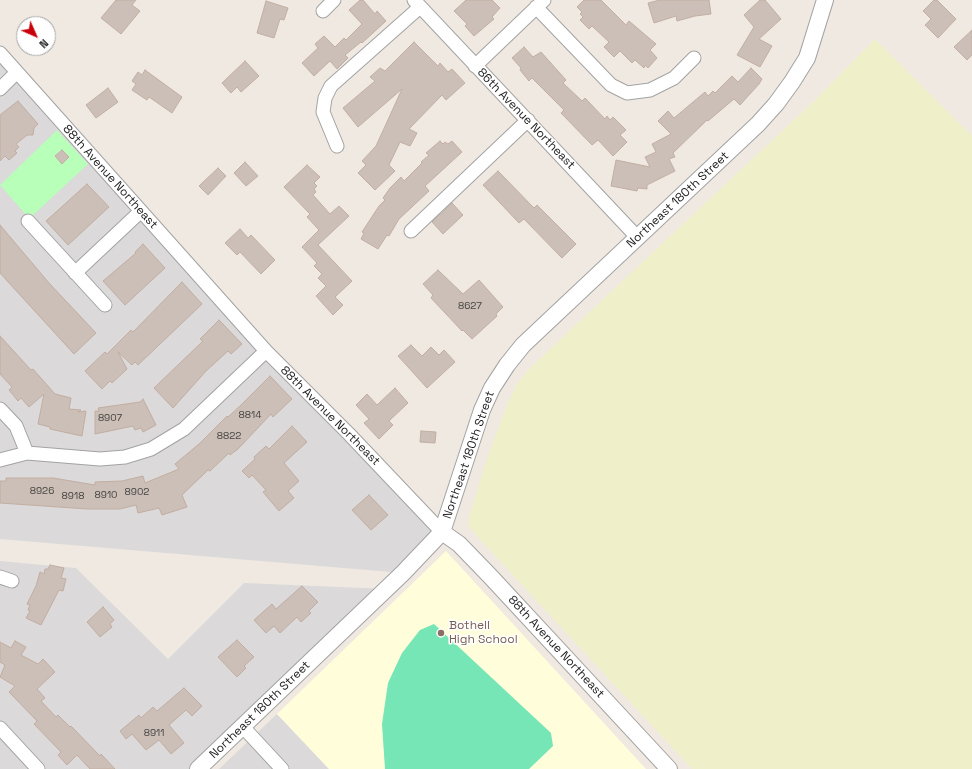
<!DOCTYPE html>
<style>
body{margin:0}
#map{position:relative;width:972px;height:769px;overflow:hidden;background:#efe9e1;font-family:"Space Grotesk",sans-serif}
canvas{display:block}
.north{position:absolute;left:16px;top:16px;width:40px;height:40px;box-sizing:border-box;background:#fff;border:1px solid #a4a4a4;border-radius:50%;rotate:135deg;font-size:11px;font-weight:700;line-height:16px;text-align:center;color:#1c1c1c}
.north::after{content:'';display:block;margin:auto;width:14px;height:18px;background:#c9000a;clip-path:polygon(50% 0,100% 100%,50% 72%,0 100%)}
</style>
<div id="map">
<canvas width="972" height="769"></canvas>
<div class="north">N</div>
</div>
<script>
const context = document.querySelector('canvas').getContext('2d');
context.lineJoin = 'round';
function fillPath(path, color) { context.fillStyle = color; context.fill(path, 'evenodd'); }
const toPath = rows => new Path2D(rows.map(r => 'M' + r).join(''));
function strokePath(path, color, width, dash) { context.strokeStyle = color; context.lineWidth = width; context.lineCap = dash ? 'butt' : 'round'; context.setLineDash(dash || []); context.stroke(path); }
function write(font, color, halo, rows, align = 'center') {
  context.font = font + ' "Space Grotesk",sans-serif'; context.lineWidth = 3; context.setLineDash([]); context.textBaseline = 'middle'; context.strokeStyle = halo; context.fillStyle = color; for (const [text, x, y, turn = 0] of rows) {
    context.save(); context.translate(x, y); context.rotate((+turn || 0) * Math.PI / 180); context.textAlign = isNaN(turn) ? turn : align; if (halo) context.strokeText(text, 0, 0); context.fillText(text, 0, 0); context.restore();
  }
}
fillPath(toPath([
 [0,53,442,532,403,573,0,539],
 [0,561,76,568,168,659,244,583,386,589,191,769,0,769],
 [277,714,329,769,219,769]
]), '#dbd9d9');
fillPath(toPath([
 [446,551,646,769,329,769,277,714]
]), '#fffdda');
fillPath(toPath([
 [875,39,972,136,972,769,692,769,475,534,468,525,469,517,486,462,507,405,517,384,529,369,815,100]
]), '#eff0ca');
fillPath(toPath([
 [57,130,88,164,31,217,27,216,0,185]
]), '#b8ffba');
fillPath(toPath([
 [434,624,551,733,553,746,529,769,385,769,382,724,388,683,402,653,420,630]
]), '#76e6b6');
const building = toPath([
 [116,0,136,0,132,5,140,11,121,34,101,18,116,0],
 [360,0,363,0,375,14,377,11,386,21,362,43,361,42,345,55,348,58,337,69,330,61,314,76,302,63,318,48,315,44,324,36,335,47,344,38,346,40,362,24,349,10,360,0],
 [466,0,492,0,500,8,492,17,494,19,474,36,465,26,467,24,454,11,466,0],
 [584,0,601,0,626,25,629,21,656,44,650,50,657,58,648,68,645,65,644,68,635,60,632,63,620,51,614,57,604,47,609,42,592,26,589,29,580,20,583,17,580,14,582,12,577,7,584,0],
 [660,0,709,0,711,14,695,16,677,21,676,16,654,23,648,3,660,0],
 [760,0,765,0,781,19,759,39,772,46,760,67,737,55,754,27,744,15,760,0],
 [934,0,937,0,956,19,938,38,925,25,931,19,923,11,934,0],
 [266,1,288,8,284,20,280,19,274,38,257,33,266,1],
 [972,30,972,55,967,60,954,47,972,30],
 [414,42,438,66,440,63,448,72,452,69,465,83,446,100,442,95,409,129,417,133,410,146,400,142,389,165,395,171,375,190,358,173,366,165,362,161,376,146,402,89,358,127,343,108,375,81,370,77,380,68,385,71,414,42],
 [524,47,533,57,541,52,566,80,563,83,582,101,585,98,605,119,607,116,610,120,613,117,626,130,620,135,627,142,613,156,598,140,592,145,561,113,564,110,532,78,529,81,520,70,521,68,512,58,524,47],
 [245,61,259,76,241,92,237,87,231,93,222,83,245,61],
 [751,68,762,79,759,84,740,105,734,99,708,121,707,120,673,153,675,157,669,159,675,171,647,185,647,189,638,188,637,191,611,186,616,160,650,167,645,157,656,152,652,144,671,134,658,121,668,111,674,118,705,92,708,96,713,91,715,93,732,76,738,82,751,68],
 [145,70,182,97,172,113,149,97,147,100,132,90,136,84,132,81,138,72,142,75,145,70],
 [108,88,118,102,96,118,86,105,108,88],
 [18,101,38,124,34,128,33,135,27,135,16,144,19,147,15,151,17,153,9,160,5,156,0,161,0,115,18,101],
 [440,141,443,144,445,142,448,144,452,141,462,152,425,186,429,191,399,219,389,236,387,235,378,249,361,239,364,233,362,232,379,206,385,200,383,198,390,188,401,177,404,181,422,163,421,162,429,155,426,153,440,141],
 [62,150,69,157,62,164,55,156,62,150],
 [245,162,258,176,246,186,234,173,245,162],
 [307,165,320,177,314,183,317,186,314,189,316,192,313,195,330,214,339,206,349,216,318,245,352,281,335,297,343,305,333,315,316,296,326,286,318,278,322,274,314,266,317,263,302,247,319,230,307,217,310,214,284,187,307,165],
 [218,168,226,176,208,195,199,186,218,168],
 [498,171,534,208,537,205,576,244,562,258,524,219,519,223,483,185,498,171],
 [87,184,109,207,68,245,46,221,87,184],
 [452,203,463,215,443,234,432,222,452,203],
 [0,225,49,283,96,333,74,354,0,273,0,225],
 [240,229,248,238,251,235,275,260,261,274,240,252,237,255,225,243,240,229],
 [143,244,165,268,125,305,103,281,136,253,135,252,143,244],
 [438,270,463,294,479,280,503,307,496,314,497,316,472,339,463,330,462,331,431,298,433,295,423,284,438,270],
 [182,282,202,304,138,365,135,362,132,365,118,352,127,369,112,383,110,381,102,389,85,371,105,352,107,354,131,330,133,332,182,282],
 [219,320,242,344,231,354,228,351,206,371,173,408,154,388,203,341,200,339,219,320],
 [0,336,31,370,33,369,55,394,71,398,69,409,81,410,78,412,86,411,82,436,50,429,50,427,38,424,44,394,29,407,21,398,18,401,9,390,12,387,0,374,0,336],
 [411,345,422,356,431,347,439,355,444,350,455,362,427,388,398,356,411,345],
 [270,376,292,399,273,417,271,414,238,449,230,455,229,453,210,471,208,470,182,495,187,507,162,515,159,508,138,513,136,505,120,509,88,509,0,503,0,481,6,481,6,478,53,478,95,485,95,482,122,481,143,476,145,483,179,469,175,464,199,444,227,416,228,417,241,405,270,376],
 [395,388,408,403,389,421,393,425,379,439,364,423,369,419,356,405,367,394,377,405,395,388],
 [143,399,156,425,143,432,141,428,135,430,133,426,95,434,95,411,99,411,98,408,140,402,143,399],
 [292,426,307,442,284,463,299,481,288,491,294,498,279,511,263,492,266,490,252,475,249,478,242,471,255,459,254,457,266,446,269,449,292,426],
 [421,431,436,432,435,443,420,442,421,431],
 [369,495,388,515,371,530,352,510,369,495],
 [50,565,64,568,61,578,66,579,63,591,59,590,41,625,26,618,30,611,28,610,30,605,27,604,36,586,40,572,44,574,45,569,48,569,50,565],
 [302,586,318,602,309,611,311,613,301,622,297,617,280,633,274,626,266,633,254,620,272,604,276,609,302,586],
 [103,607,114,620,110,624,112,627,100,637,87,622,103,607],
 [237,640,254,657,244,666,246,668,237,677,218,657,237,640],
 [15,641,26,647,21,655,38,664,43,659,55,672,37,689,45,698,41,701,56,717,58,715,70,727,71,726,100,756,101,754,115,769,90,769,77,755,67,765,58,755,61,752,34,724,37,721,9,692,15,686,0,677,5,665,0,662,0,642,11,648,15,641],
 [184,688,202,706,192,716,186,710,169,725,184,743,171,754,159,740,146,750,132,734,126,739,120,731,139,715,141,718,153,707,157,711,184,688]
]);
fillPath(building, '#cbbfb7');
strokePath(building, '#c2aea2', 1);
const minor = toPath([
 [414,0,638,238],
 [536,7,611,85,627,93,650,90,674,78,694,58],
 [323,11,334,0],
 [0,53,266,351,349,434,442,532],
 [475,66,544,0],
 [0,89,17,72],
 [337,146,323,112,325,98,331,86,420,7],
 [28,221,105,305],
 [411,231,528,120],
 [75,273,141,211],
 [0,409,16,426,27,453],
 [0,460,27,453,100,459,125,457,151,449,184,429,266,351],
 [0,577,12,581],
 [243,727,282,769],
 [0,728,38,769]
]);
const tertiary = toPath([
 [442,532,459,544,490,576,669,769],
 [198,769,403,573,442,532,482,410,492,388,507,365,523,345,758,124,776,104,792,82,807,58,825,0]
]);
strokePath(minor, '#a3a3a3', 15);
strokePath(tertiary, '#a3a3a3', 18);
strokePath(minor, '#fff', 13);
strokePath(tertiary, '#fff', 16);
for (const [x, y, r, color] of [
 [441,633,4,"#8d6e63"]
]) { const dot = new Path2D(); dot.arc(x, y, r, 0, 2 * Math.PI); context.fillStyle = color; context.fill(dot); strokePath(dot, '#fff', 1.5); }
write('10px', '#484543', null, [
 ["8627",470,306],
 ["8814",250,415],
 ["8907",110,418],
 ["8822",229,436],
 ["8926",42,491],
 ["8902",137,492],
 ["8910",106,495],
 ["8918",73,496],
 ["8911",154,733]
]);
write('12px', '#1c1c1c', '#fff', [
 ["86th Avenue Northeast",526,119,46],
 ["88th Avenue Northeast",110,177,48],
 ["Northeast 180th Street",678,200,-43],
 ["88th Avenue Northeast",330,416,45],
 ["Northeast 180th Street",469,455,-71],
 ["88th Avenue Northeast",556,647,47],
 ["Northeast 180th Street",260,710,-44]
]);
write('12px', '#785e54', '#fff', [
 ["Bothell",449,626],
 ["High School",449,640]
], 'left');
</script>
